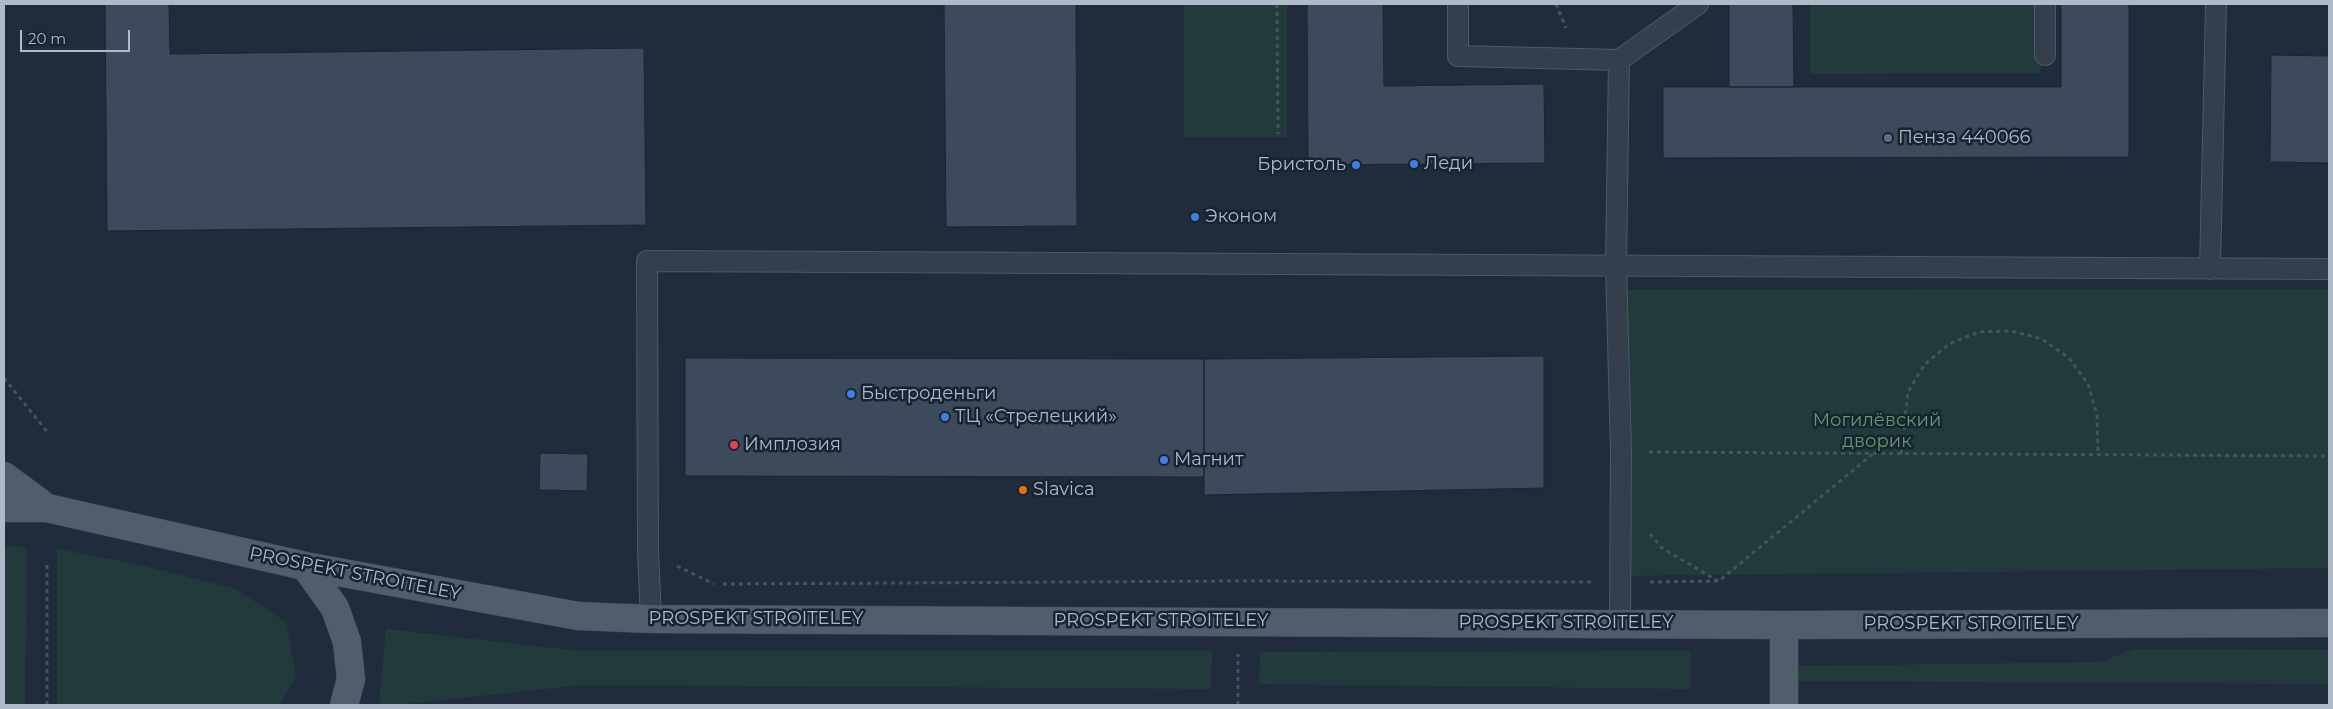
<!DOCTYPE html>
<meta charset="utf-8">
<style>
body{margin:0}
#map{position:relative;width:2333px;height:709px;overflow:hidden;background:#202c3b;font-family:Montserrat,sans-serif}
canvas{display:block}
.frame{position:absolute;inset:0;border:5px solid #afb9c8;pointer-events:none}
.scale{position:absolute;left:20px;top:30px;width:110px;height:22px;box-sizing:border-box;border:2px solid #afb9c8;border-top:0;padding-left:6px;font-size:15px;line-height:18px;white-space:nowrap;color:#afb9c8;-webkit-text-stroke:4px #192330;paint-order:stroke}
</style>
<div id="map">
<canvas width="2333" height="709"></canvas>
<div class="frame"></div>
<div class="scale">20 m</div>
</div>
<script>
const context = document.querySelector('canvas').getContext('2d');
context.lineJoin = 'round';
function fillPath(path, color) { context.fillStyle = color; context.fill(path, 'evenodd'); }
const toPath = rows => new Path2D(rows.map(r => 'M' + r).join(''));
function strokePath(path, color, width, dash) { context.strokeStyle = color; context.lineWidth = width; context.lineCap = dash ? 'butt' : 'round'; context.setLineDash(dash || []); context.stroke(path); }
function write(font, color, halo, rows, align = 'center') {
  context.font = font + ' Montserrat,sans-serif'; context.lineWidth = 5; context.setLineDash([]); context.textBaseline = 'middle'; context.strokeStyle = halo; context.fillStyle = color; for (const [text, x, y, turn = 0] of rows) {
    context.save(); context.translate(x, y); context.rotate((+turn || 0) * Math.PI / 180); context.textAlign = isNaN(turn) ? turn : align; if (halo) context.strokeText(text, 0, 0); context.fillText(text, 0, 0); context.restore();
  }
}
fillPath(toPath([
 [1184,4,1287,4,1287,137,1184,137],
 [1810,4,2040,4,2041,73,1810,74],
 [2329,289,2329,568,1609,576,1612,290],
 [4,545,27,548,25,705,4,705],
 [57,549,141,565,236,589,286,622,296,676,279,705,57,705],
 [386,629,580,651,1212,651,1211,689,581,685,397,705,379,705],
 [2133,649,2329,650,2329,684,1798,681,1797,666,2101,662],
 [1691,651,1690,689,1259,684,1260,652]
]), '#223a3c');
const building = toPath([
 [105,4,169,4,170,54,644,48,646,225,107,231,105,4],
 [944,4,1076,4,1077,226,946,227,944,4],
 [1307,4,1383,4,1384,86,1544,84,1545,163,1308,165,1307,4],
 [1729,4,1793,4,1794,87,1729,87,1729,4],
 [2061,4,2129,4,2129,157,1663,158,1663,87,2061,87,2061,4],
 [2271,55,2329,56,2329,163,2270,162,2271,55],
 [1544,356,1544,488,1204,495,1204,359,1544,356],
 [685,358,1204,359,1204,477,685,476,685,358],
 [540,453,588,454,587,491,539,490,540,453]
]);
fillPath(building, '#3c4a5b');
strokePath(building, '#1b2532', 1);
const lane = toPath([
 [1458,4,1458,56,1619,60,1616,266,1621,452,1620,623],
 [2045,55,2045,4],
 [1619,60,1698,4],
 [2210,269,2216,4],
 [651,619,648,551,647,261,2329,269]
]);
const primary = toPath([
 [4,476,47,508],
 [4,508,47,508,305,566,578,616,651,619,1784,625,2329,623],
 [305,566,335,608,347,642,351,679,344,705],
 [1784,625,1784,705]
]);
strokePath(lane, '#4f5966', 22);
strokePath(primary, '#3d4755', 29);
strokePath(toPath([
 [1277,4,1278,134],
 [1556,4,1566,28],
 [4,378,48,433],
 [1649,452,2329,456],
 [1901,454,1908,392,1924,365,1949,344,1979,332,2011,331,2042,339,2069,358,2088,384,2097,415,2098,455],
 [1650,534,1662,548,1718,581],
 [677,566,714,584],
 [1650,582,1719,581,1874,453],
 [723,584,1238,581,1592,582],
 [47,705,47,562],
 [1238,705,1238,654]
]), '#40575a', 3, [4, 4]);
strokePath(lane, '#343e4c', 20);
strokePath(primary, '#525d6c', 28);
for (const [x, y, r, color] of [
 [1888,138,5,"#5c6f8a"],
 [1414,164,5,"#3f7fe0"],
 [1356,165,5,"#3f7fe0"],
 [1195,217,5,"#3f7fe0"],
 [851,394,5,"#3f7fe0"],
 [945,417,5,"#3f7fe0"],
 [734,445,5,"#e0444e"],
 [1164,460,5,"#3f7fe0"],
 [1023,490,5,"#e8710a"]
]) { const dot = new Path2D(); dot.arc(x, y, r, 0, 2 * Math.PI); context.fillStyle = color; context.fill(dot); strokePath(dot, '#192330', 2); }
write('18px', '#afb9c8', '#192330', [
 ["Пенза 440066",1898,138],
 ["Леди",1424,164],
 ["Бристоль",1346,165,"right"],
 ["Эконом",1205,217],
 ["Быстроденьги",861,394],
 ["ТЦ «Стрелецкий»",955,417],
 ["Имплозия",744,445],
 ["Магнит",1174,460],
 ["Slavica",1033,490]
], 'left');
write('18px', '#649a70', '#192330', [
 ["Могилёвский",1877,421],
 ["дворик",1877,442]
]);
write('18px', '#afb9c8', '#192330', [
 ["PROSPEKT STROITELEY",355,574,11],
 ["PROSPEKT STROITELEY",756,619],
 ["PROSPEKT STROITELEY",1161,621],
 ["PROSPEKT STROITELEY",1566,623],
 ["PROSPEKT STROITELEY",1971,624]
]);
</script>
